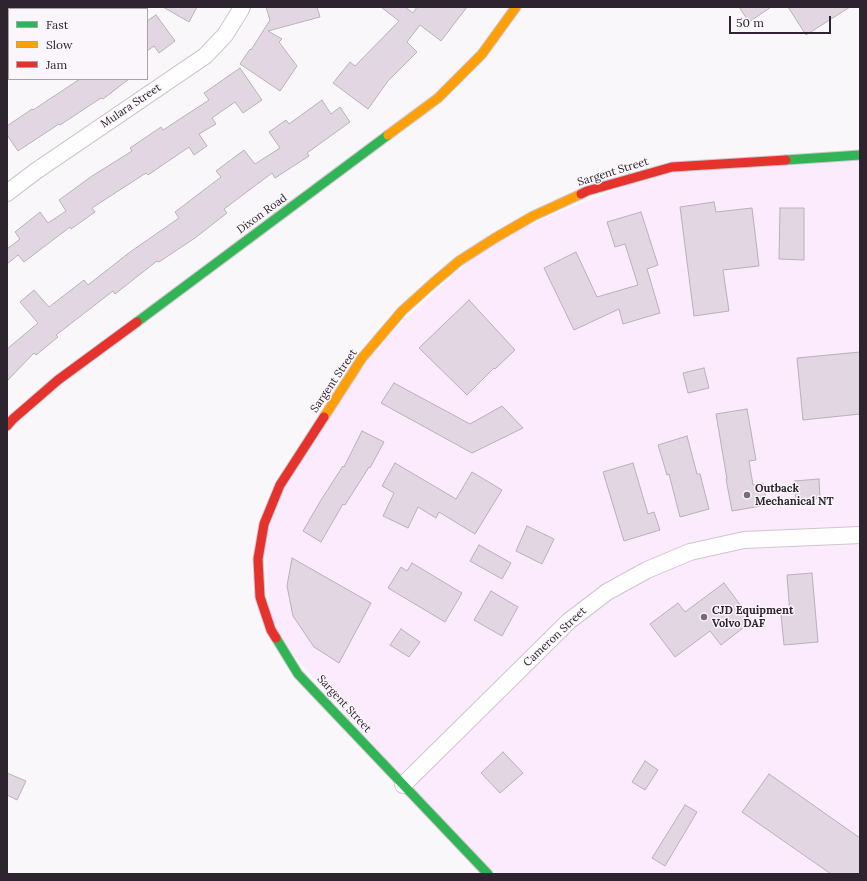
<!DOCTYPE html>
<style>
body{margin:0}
#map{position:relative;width:867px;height:881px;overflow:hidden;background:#faf7fa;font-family:Lora,serif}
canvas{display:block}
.frame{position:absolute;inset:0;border:8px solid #2e242f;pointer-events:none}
.legend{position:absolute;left:8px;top:8px;width:140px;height:72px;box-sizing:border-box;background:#fbf6fb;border:1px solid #a9a2a9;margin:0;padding:5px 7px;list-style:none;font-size:12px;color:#2e242f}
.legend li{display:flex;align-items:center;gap:8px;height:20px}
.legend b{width:20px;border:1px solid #a9a2a9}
.scale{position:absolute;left:729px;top:16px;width:102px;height:18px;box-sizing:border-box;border:2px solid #2e242f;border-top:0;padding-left:5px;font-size:12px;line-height:14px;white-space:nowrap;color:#2e242f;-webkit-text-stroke:3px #fbf6fb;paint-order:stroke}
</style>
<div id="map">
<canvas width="867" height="881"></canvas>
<div class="frame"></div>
<ul class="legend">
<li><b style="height:5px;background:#30b455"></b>Fast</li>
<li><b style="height:5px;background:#ff9f0a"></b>Slow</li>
<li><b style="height:5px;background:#e5322d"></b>Jam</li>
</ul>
<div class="scale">50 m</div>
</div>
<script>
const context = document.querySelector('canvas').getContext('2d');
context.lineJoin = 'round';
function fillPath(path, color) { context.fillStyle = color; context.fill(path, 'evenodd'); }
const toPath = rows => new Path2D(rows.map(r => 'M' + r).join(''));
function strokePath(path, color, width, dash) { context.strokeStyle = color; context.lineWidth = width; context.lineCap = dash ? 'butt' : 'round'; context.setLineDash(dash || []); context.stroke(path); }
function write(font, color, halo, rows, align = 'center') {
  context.font = font + ' Lora,serif'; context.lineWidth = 3; context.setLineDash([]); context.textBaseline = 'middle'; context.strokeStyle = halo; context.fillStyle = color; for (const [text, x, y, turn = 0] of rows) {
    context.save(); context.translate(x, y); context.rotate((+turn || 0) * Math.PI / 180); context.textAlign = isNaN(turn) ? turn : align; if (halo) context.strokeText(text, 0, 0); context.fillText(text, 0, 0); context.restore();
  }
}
fillPath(toPath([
 [860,155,860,874,488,874,271,630,264,524,362,358,495,238,672,167]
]), '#fbebfc');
const building = toPath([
 [163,7,197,7,189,22,163,7],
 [266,7,317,7,320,17,268,31,282,39,279,42,297,66,280,91,240,64,250,49,251,50,270,20,266,7],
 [381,7,405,7,413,13,417,7,467,7,441,41,420,25,407,42,417,52,388,81,368,109,333,83,350,62,355,66,399,21,381,7],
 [739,7,771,7,749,22,739,7],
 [788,7,850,7,806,35,788,7],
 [156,15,175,41,159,53,154,46,147,51,147,21,156,15],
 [240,68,262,100,243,113,235,102,212,118,216,124,199,134,207,146,194,155,189,147,148,175,146,173,92,208,95,212,71,229,70,227,24,262,18,255,7,264,7,249,20,239,15,232,40,212,48,223,66,211,59,200,92,176,132,151,130,148,161,127,163,130,209,100,204,93,240,68],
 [80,79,129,79,103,99,101,98,60,125,59,124,18,151,7,135,7,126,32,109,33,110,80,79],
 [322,100,331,114,340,107,350,122,307,153,309,156,275,178,272,173,224,209,227,213,195,238,159,262,157,261,115,294,113,291,56,335,58,337,36,355,34,353,7,381,7,349,38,323,20,302,34,290,49,307,84,280,88,285,130,252,179,218,175,212,221,177,216,171,244,150,255,164,280,148,269,132,286,120,289,124,322,100],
 [714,202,716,212,752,208,759,266,723,270,729,311,694,316,680,207,714,202],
 [780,208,804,208,804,260,779,259,780,208],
 [641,212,658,265,647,269,660,313,623,324,619,309,574,330,544,268,576,252,597,297,638,285,625,244,615,247,607,222,641,212],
 [469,300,515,350,495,369,494,368,467,395,419,348,469,300],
 [860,352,860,414,803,420,797,358,860,352],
 [704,368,709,388,688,393,683,373,704,368],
 [394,383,470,424,502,406,523,428,472,453,381,403,394,383],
 [747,409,756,460,749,461,753,485,763,483,767,505,732,511,726,479,727,479,716,414,747,409],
 [362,431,384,442,370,468,369,467,345,505,343,504,321,542,303,531,321,500,343,466,344,467,362,431],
 [687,436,697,474,700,474,709,509,680,517,669,474,667,475,658,445,687,436],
 [395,463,456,499,472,472,502,490,475,534,439,512,436,518,418,507,408,528,383,516,394,493,382,486,395,463],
 [633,463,648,514,654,512,660,530,624,541,603,472,633,463],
 [819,479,820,498,796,500,794,481,819,479],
 [527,526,554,539,542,564,516,551,527,526],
 [479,545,511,563,502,579,470,561,479,545],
 [292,558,371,603,339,663,314,647,293,616,287,586,292,558],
 [412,563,462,593,445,622,388,588,401,567,407,571,412,563],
 [812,573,818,642,784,645,781,615,790,614,787,575,812,573],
 [724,583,752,621,721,645,710,631,675,657,650,624,678,603,685,612,724,583],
 [491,591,518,607,502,636,474,620,491,591],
 [401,629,420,642,409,657,390,645,401,629],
 [503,752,523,773,500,793,481,773,503,752],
 [645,761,658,770,645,790,632,782,645,761],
 [7,773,26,781,17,800,7,795,7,773],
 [769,774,860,838,860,874,831,874,742,812,769,774],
 [685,805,697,812,665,866,652,858,685,805]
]);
fillPath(building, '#e1d6e2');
strokePath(building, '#b8b2b9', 1);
const street = toPath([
 [7,193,36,171,205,56,225,35,240,11,242,7],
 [403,785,569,621,607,592,647,570,690,552,744,540,860,535]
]);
const fast = toPath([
 [786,160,860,155],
 [137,322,388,135],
 [276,638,298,674,488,874]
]);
const slow = toPath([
 [388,135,438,98,482,54,516,7],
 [324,417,362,358,402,311,433,283,459,261,495,238,533,216,581,194]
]);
const jam = toPath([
 [581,194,587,191,672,167,786,160],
 [7,426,13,419,58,380,137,322],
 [276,638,271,630,260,597,258,559,264,524,280,485,324,417]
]);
strokePath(street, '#cdc7cd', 18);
strokePath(fast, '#cdc7cd', 11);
strokePath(slow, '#cdc7cd', 11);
strokePath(jam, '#cdc7cd', 11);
strokePath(street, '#fefefe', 16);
strokePath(fast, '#30b455', 9);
strokePath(slow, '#ff9f0a', 9);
strokePath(jam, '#e5322d', 9);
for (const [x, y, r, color] of [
 [747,495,4,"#756e76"],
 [704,617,4,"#756e76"]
]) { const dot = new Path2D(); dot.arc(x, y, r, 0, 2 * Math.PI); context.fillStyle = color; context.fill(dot); strokePath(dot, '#fbf6fb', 1.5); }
write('11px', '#2e242f', '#fbf6fb', [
 ["Mulara Street",131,106,-34],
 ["Sargent Street",613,172,-17],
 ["Dixon Road",262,214,-36],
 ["Sargent Street",334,381,-56],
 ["Cameron Street",555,637,-43],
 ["Sargent Street",344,704,47]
]);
write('bold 11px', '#2e242f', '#fbf6fb', [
 ["Outback",755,489],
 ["Mechanical NT",755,502],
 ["CJD Equipment",712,611],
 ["Volvo DAF",712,624]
], 'left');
</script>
